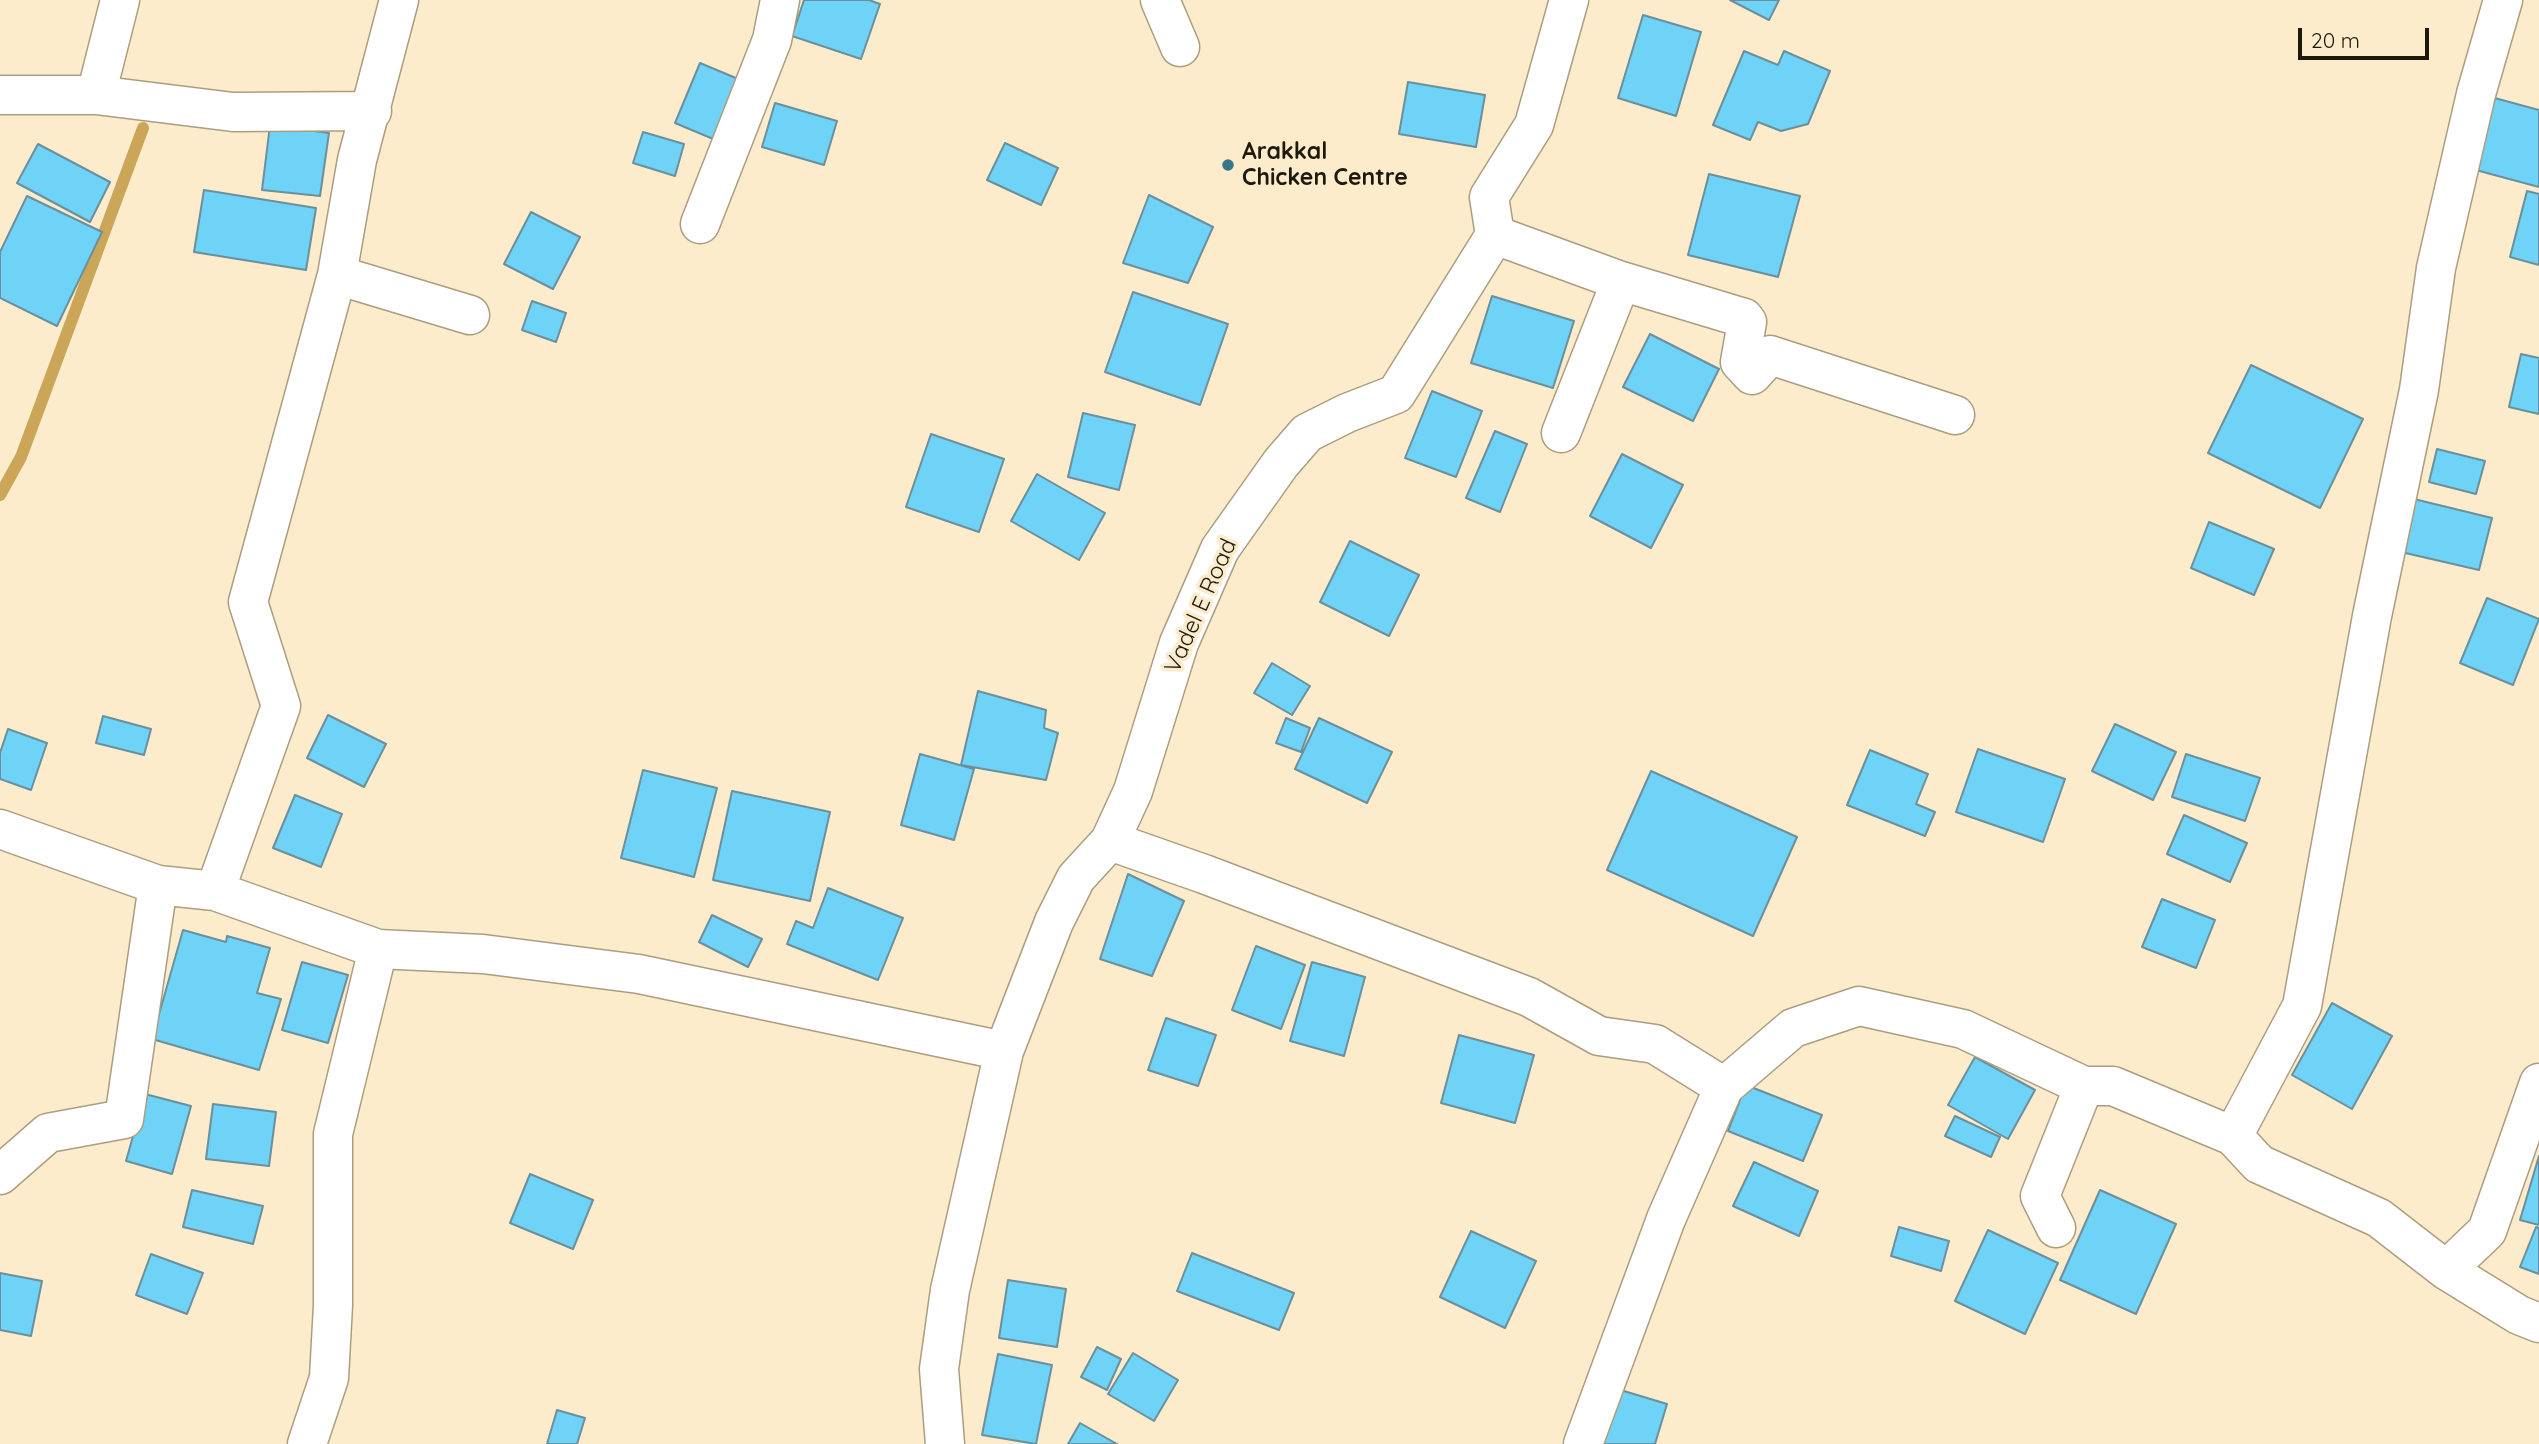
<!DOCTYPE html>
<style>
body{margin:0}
#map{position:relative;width:2539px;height:1444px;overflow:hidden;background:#fceccc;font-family:Quicksand,sans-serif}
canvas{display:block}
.scale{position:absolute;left:2298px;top:28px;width:131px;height:32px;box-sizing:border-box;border:4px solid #1e190d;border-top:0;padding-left:9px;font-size:21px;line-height:24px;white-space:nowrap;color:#1e190d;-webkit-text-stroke:5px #fceccc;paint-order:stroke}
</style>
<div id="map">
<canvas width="2539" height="1444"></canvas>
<div class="scale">20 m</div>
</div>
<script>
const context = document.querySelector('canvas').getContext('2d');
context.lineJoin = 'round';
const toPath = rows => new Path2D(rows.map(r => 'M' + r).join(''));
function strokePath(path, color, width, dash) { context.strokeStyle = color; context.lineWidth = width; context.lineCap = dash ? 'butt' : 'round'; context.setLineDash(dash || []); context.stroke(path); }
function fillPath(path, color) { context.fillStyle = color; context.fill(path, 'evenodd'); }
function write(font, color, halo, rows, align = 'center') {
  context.font = font + ' Quicksand,sans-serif'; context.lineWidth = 7; context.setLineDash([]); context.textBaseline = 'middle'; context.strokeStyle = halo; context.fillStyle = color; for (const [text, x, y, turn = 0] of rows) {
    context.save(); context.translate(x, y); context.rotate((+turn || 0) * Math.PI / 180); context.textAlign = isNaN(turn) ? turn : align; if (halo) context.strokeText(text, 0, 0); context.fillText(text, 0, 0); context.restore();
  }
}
strokePath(toPath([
 [0,495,21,457,143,128]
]), '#cba658', 12);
const building = toPath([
 [804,0,869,0,880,4,861,59,792,36,804,0],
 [1730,0,1779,0,1769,20,1730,0],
 [1643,15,1701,32,1676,116,1618,98,1643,15],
 [1744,51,1778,65,1784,51,1830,71,1808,124,1781,131,1758,122,1750,140,1713,125,1744,51],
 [700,63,743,81,718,141,675,123,700,63],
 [1408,82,1485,95,1476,147,1399,134,1408,82],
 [2491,97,2539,110,2539,187,2472,169,2491,97],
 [775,103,837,121,824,165,762,147,775,103],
 [270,125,329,133,320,196,262,190,270,125],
 [643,132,684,144,675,176,633,163,643,132],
 [1005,143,1058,168,1041,205,987,180,1005,143],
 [38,144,110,182,90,222,17,183,38,144],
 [1709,174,1800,196,1778,277,1688,255,1709,174],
 [204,190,316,208,306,270,194,252,204,190],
 [2527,191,2539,194,2539,265,2510,257,2527,191],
 [1149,195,1213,227,1188,283,1123,263,1149,195],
 [27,196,102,232,57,326,0,298,0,252,27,196],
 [531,212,580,237,553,289,504,264,531,212],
 [1133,292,1228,324,1200,405,1105,372,1133,292],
 [1492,296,1574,321,1553,388,1471,363,1492,296],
 [532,301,566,313,556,342,522,330,532,301],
 [1650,334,1719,369,1693,421,1623,387,1650,334],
 [2521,354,2539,358,2539,414,2509,407,2521,354],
 [2251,365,2363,419,2320,508,2208,453,2251,365],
 [1432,391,1482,411,1456,477,1405,458,1432,391],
 [1083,413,1135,425,1119,490,1068,477,1083,413],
 [1495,431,1527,444,1500,512,1466,498,1495,431],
 [931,434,1004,459,979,532,906,507,931,434],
 [2437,449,2485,461,2476,494,2429,482,2437,449],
 [1622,454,1683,485,1651,548,1590,516,1622,454],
 [1037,474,1105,513,1079,560,1011,521,1037,474],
 [2414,499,2492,518,2479,570,2401,552,2414,499],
 [2209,522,2274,549,2254,595,2191,568,2209,522],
 [1350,541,1419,575,1389,636,1320,602,1350,541],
 [2487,598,2539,619,2513,685,2460,663,2487,598],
 [1272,663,1310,686,1292,715,1254,693,1272,663],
 [978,691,1046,710,1044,728,1058,733,1046,780,961,765,978,691],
 [328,715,386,744,364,787,307,758,328,715],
 [103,716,151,729,144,755,96,743,103,716],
 [1286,718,1310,728,1301,752,1276,743,1286,718],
 [1319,718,1392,752,1367,803,1295,769,1319,718],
 [2115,724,2176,752,2153,800,2092,771,2115,724],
 [8,729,47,743,31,790,0,779,0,753,8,729],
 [1978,749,2065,779,2043,842,1956,812,1978,749],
 [1870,750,1928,774,1916,804,1935,812,1925,836,1847,805,1870,750],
 [920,754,974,769,954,840,901,825,920,754],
 [2186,754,2260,778,2245,821,2172,797,2186,754],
 [643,770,717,788,694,877,621,858,643,770],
 [1651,771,1797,837,1753,936,1607,870,1651,771],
 [732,791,830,812,810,901,713,880,732,791],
 [295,795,342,814,321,867,273,848,295,795],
 [2184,815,2247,843,2230,882,2167,854,2184,815],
 [1128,874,1184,901,1152,976,1100,959,1128,874],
 [828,888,903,918,878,980,787,944,796,921,813,928,828,888],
 [2162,899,2215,920,2196,968,2142,947,2162,899],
 [712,915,762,939,748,967,699,942,712,915],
 [183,930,226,942,227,936,270,948,257,993,281,999,259,1070,152,1039,183,930],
 [1256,946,1305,965,1281,1029,1232,1010,1256,946],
 [302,962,348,975,328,1043,282,1030,302,962],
 [1312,962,1365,977,1344,1056,1290,1041,1312,962],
 [2332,1003,2392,1036,2352,1109,2292,1075,2332,1003],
 [1166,1018,1216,1035,1198,1086,1148,1070,1166,1018],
 [1459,1035,1534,1055,1515,1123,1441,1103,1459,1035],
 [1975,1057,2035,1090,2008,1139,1948,1105,1975,1057],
 [1746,1085,1822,1115,1803,1161,1728,1131,1746,1085],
 [145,1094,191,1106,172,1174,126,1161,145,1094],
 [213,1104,276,1112,269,1166,206,1159,213,1104],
 [1955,1116,2000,1137,1991,1157,1945,1136,1955,1116],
 [2539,1156,2539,1225,2520,1220,2539,1156],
 [1754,1162,1818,1191,1799,1236,1733,1206,1754,1162],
 [530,1174,593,1200,573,1249,510,1223,530,1174],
 [192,1190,263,1206,253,1244,183,1227,192,1190],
 [2100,1190,2176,1224,2136,1314,2060,1280,2100,1190],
 [1899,1227,1949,1241,1941,1271,1891,1256,1899,1227],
 [2536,1227,2539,1228,2539,1274,2520,1267,2536,1227],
 [1988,1230,2058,1263,2025,1334,1955,1301,1988,1230],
 [1471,1231,1536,1261,1505,1328,1440,1297,1471,1231],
 [1192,1253,1294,1293,1279,1330,1177,1291,1192,1253],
 [151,1254,203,1273,187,1314,136,1295,151,1254],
 [0,1273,42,1281,31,1336,0,1330,0,1273],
 [1008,1280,1066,1289,1057,1347,999,1338,1008,1280],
 [1097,1347,1121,1359,1107,1390,1081,1377,1097,1347],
 [1133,1353,1178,1380,1154,1421,1108,1394,1133,1353],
 [998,1354,1052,1365,1036,1444,982,1435,998,1354],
 [1614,1388,1667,1404,1655,1444,1598,1444,1614,1388],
 [557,1410,585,1418,577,1444,547,1444,557,1410],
 [1080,1423,1117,1444,1068,1444,1080,1423]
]);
fillPath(building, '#6ed3f6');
strokePath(building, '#6b8f9d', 2);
const minor = toPath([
 [1160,0,1180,47],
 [2503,0,2476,94,2436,268,2419,390,2372,616,2302,1006,2233,1136,2259,1164,2379,1218,2446,1270,2519,1315,2539,1323],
 [0,95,96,95,233,112,372,111],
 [96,95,120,0],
 [700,224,772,40,780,0],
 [1495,235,1621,281,1744,318,1747,322,1740,362,1752,375,1770,355,1955,415],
 [337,275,470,315],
 [1561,433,1621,281],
 [0,829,158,885,215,891,378,949,483,954,639,974,1004,1051],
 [1110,841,1204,874,1529,997,1599,1036,1655,1044,1724,1087,1793,1028,1859,1006,1963,1029,2084,1086,2113,1086,2233,1136],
 [215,891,281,706,248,602,337,275,357,160,399,0],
 [0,1175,48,1133,124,1119,158,885],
 [2056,1228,2040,1196,2084,1086],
 [2446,1270,2487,1231,2539,1083],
 [307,1444,329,1378,333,1305,333,1134,378,949],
 [945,1444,939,1369,950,1290,1004,1051,1054,922,1076,878,1110,841,1133,791,1179,643,1220,549,1281,463,1307,433,1347,413,1396,394,1495,235,1489,197,1534,125,1569,0],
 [1583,1444,1666,1219,1724,1087]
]);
strokePath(minor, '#ac9d80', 41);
strokePath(minor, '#fff', 38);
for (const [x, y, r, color] of [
 [1228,165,7,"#36758a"]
]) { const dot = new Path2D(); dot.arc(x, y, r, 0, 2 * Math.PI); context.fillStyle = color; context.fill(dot); strokePath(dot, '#fceccc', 2.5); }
write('bold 23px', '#1e190d', '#fceccc', [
 ["Arakkal",1242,152],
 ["Chicken Centre",1242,178]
], 'left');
write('23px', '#1e190d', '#fceccc', [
 ["Vadel E Road",1201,606,-66]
]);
</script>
